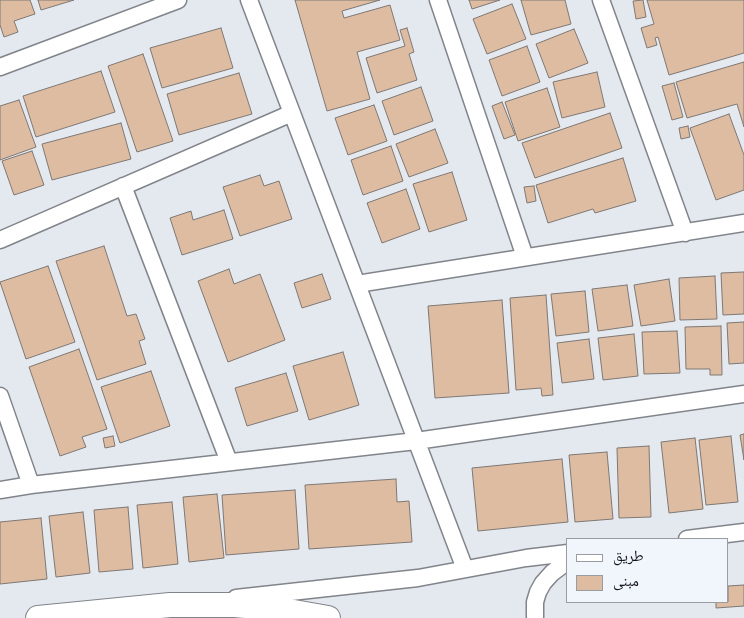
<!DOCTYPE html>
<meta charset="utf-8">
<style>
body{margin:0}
#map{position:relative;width:744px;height:618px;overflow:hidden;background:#e4e8ef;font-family:Manrope,"Noto Naskh Arabic",sans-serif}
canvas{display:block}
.legend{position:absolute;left:566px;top:538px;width:162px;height:65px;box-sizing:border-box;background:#f1f6fc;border:1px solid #999ca1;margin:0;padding:6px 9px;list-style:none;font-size:15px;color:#141518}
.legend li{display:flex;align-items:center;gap:10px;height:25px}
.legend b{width:25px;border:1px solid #999ca1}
</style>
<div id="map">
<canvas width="744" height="618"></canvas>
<ul class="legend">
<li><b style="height:6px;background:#fff"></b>طريق</li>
<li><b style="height:14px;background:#debca1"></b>مبنى</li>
</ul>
</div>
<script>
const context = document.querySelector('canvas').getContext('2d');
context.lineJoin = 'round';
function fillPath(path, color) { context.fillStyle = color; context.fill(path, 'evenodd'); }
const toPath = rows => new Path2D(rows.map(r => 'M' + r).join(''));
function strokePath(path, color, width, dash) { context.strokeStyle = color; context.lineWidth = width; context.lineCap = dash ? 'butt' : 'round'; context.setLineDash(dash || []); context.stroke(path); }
const building = toPath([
 [0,0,30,0,35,14,14,21,18,32,4,37,0,25,0,0],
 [38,0,74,0,41,10,38,0],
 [295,0,380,0,342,11,344,18,390,5,400,40,357,52,370,99,327,111,295,0],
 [469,0,500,0,472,9,469,0],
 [521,0,565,0,571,24,531,35,521,0],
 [643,0,646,17,636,19,633,1,643,0],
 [647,0,744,0,744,53,669,75,658,37,655,38,657,45,647,48,641,28,654,24,647,0],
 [512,4,526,39,487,54,473,19,512,4],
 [221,28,233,68,162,88,150,48,221,28],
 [407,28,414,52,409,54,417,80,377,93,366,58,405,46,400,30,407,28],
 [574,29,588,63,549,78,536,44,574,29],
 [527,46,540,82,502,96,489,60,527,46],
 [143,54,173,141,137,152,108,66,143,54],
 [744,62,744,127,737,104,687,118,676,82,744,62],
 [101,71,115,112,36,137,23,96,101,71],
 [597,72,605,107,562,118,553,82,597,72],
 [239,73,252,114,179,135,167,94,239,73],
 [674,83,683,117,672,120,662,86,674,83],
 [421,87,433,121,394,135,382,101,421,87],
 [547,88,560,127,518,141,505,102,547,88],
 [19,100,36,147,0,160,0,106,19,100],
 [502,102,515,135,504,139,492,106,502,102],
 [374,105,387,141,348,155,335,118,374,105],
 [610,113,622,148,535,178,522,143,610,113],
 [729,114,744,155,744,190,716,200,690,128,729,114],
 [121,123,131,159,52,180,42,144,121,123],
 [688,126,690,137,681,139,679,128,688,126],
 [435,129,448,163,409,177,396,144,435,129],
 [391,146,403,181,363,195,351,160,391,146],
 [32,151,44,185,14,195,2,161,32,151],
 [623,158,636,201,595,213,593,209,548,223,536,185,623,158],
 [452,172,467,220,429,232,413,184,452,172],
 [260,175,264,186,279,181,292,219,240,236,223,187,260,175],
 [534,186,536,201,527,203,524,187,534,186],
 [406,189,420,229,382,243,367,203,406,189],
 [224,210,233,239,182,255,170,218,191,211,193,220,224,210],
 [104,246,127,316,136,314,145,339,139,341,146,364,97,380,56,261,104,246],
 [48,266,75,342,26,359,0,282,48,266],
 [229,269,234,284,260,274,285,340,228,362,198,281,229,269],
 [744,272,744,314,723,315,721,273,744,272],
 [322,274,331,299,302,308,294,283,322,274],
 [715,276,717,319,680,320,679,278,715,276],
 [669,279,675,321,641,326,634,285,669,279],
 [627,285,633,326,598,331,592,289,627,285],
 [585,291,589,332,556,336,551,294,585,291],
 [546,295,553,395,542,396,541,388,516,390,510,298,546,295],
 [502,300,509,393,435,398,428,306,502,300],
 [744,322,744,363,729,364,727,323,744,322],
 [721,326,722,375,710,375,710,369,686,369,685,327,721,326],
 [677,331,680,373,644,374,642,332,677,331],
 [634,334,638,376,603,380,598,338,634,334],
 [589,339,594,379,562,383,557,343,589,339],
 [79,349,107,429,82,437,86,447,60,456,29,367,79,349],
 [343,352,359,405,309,420,293,366,343,352],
 [151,371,170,426,120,443,101,387,151,371],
 [286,373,298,411,247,426,235,388,286,373],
 [744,434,744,460,740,435,744,434],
 [113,436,115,446,105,448,103,438,113,436],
 [731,436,738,502,706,505,699,440,731,436],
 [695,438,703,509,669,513,661,442,695,438],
 [649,446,651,517,619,518,617,448,649,446],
 [607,452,613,519,575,522,569,455,607,452],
 [562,459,568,522,478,531,472,468,562,459],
 [396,479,397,502,409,501,412,542,309,549,305,485,396,479],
 [295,490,299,549,226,555,222,495,295,490],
 [217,494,224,558,189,562,183,497,217,494],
 [172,502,178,564,143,568,137,505,172,502],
 [128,507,133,569,99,572,94,510,128,507],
 [83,512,90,573,56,577,49,516,83,512],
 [41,518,47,579,0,584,0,522,41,518],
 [744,585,744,606,716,608,716,602,728,602,728,586,744,585]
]);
fillPath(building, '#debca1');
strokePath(building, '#7e7874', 1);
const street = toPath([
 [249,0,465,569],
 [438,0,525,257],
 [601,0,685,233],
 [0,67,178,0],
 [123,186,229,462],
 [0,240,292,113],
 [357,284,744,223],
 [0,396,31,485],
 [0,490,31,485,416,441,744,394],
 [687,539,744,532],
 [236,598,418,578,526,558,568,553],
 [535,618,535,602,538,592,543,583,552,573,568,561]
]);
const secondary = toPath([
 [38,618,170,605,235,605,277,609,328,618]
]);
strokePath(street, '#81858b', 19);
strokePath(secondary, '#81858b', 26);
strokePath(street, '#fff', 16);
strokePath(secondary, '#fff', 24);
</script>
